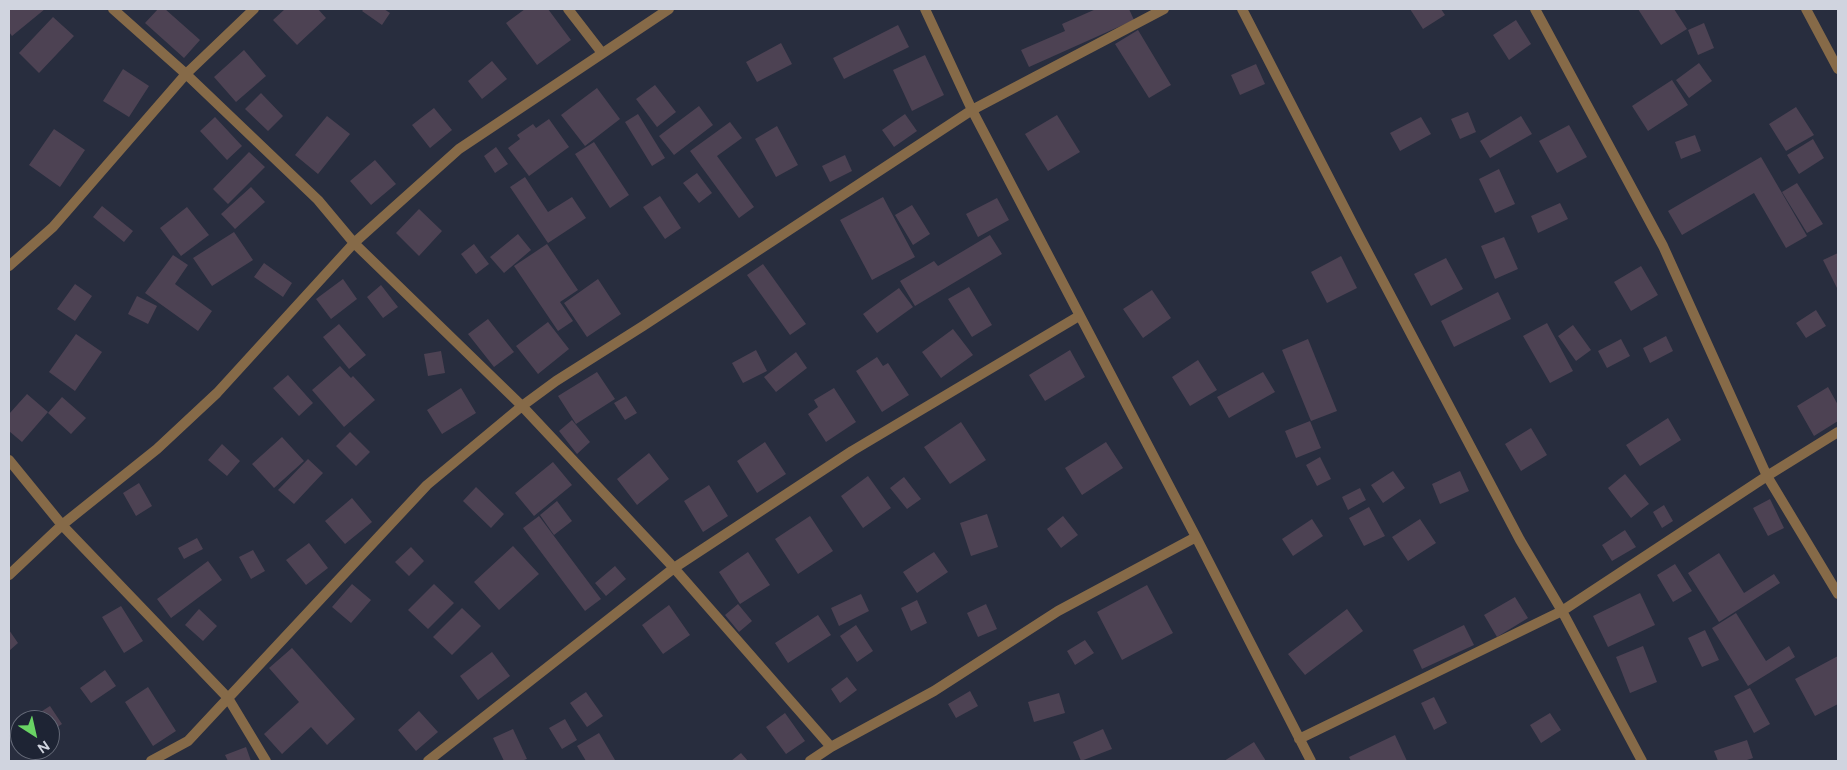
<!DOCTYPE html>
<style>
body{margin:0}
#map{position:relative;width:1847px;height:770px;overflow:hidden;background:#282d3e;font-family:Figtree,sans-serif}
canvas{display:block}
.frame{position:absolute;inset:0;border:10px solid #d0d4df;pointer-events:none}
.north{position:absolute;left:10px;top:710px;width:50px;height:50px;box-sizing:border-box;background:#1e2434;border:1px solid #656a78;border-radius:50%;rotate:145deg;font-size:14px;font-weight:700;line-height:20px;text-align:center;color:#d0d4df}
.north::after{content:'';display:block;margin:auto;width:18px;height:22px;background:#69d364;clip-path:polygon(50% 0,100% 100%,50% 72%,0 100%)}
</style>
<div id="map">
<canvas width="1847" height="770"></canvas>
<div class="frame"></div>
<div class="north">N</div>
</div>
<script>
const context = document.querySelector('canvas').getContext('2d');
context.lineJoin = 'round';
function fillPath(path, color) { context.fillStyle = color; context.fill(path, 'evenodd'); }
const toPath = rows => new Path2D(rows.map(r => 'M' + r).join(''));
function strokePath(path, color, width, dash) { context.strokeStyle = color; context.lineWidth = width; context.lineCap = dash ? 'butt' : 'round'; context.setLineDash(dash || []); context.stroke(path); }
fillPath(toPath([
 [9,9,45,9,12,36,9,32],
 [158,9,165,9,200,40,184,58,145,23],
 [285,9,318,9,326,18,297,45,273,20],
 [364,9,384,9,390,13,382,25,362,11],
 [525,9,548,9,571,40,537,65,506,23],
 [1096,9,1129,9,1134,20,1029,67,1021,50,1065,31,1062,24],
 [1410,9,1441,9,1445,15,1423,29],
 [1638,9,1674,9,1687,29,1661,45],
 [53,17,74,36,39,73,19,53],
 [1516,20,1531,44,1509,60,1493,35],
 [1704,23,1714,48,1698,55,1688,30],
 [898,25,909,47,844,79,833,58],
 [1138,30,1171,85,1149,98,1115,44],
 [781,43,792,64,757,82,746,62],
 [244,50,266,76,236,102,214,77],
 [925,55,944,95,912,111,893,70],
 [492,61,507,79,482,99,468,81],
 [1699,63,1712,81,1689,98,1676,80],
 [1256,64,1265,84,1240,95,1231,75],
 [123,69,149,86,129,117,103,101],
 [1672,80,1688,105,1648,131,1632,106],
 [655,85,676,112,657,127,636,99],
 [597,88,620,119,585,146,561,115],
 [261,93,283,116,268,131,245,109],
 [699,106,713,125,674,155,659,136],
 [1796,107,1814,135,1786,151,1769,124],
 [434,108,452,130,430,148,412,125],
 [1468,112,1476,132,1460,139,1451,119],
 [638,114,665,158,652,166,625,122],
 [905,114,917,131,894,147,882,130],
 [1057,115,1080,152,1048,171,1025,134],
 [327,116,350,134,318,174,295,155],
 [1521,116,1532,134,1490,158,1480,141],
 [215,117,242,146,227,160,200,131],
 [1421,117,1431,134,1400,151,1390,133],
 [549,119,569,147,529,176,508,148,520,139,517,135,533,124,536,128],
 [730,122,742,138,717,156,754,207,739,218,690,151],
 [1569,125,1587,157,1557,173,1539,141],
 [777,126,798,165,776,177,755,139],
 [54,129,85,150,60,187,29,165],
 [1695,135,1701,151,1681,159,1675,142],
 [1813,139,1824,158,1799,174,1787,155],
 [594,142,629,195,610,208,575,154],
 [496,147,508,164,495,173,484,156],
 [249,152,265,167,228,204,213,189],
 [845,155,852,171,830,182,822,166],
 [1761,157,1807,236,1786,248,1754,193,1682,235,1668,211],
 [375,160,396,184,371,205,350,181],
 [1499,169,1515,204,1495,213,1479,179],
 [697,173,712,193,699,203,683,183],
 [525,177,548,212,572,197,586,218,548,243,510,187],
 [1797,183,1823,224,1807,233,1782,192],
 [251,187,265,202,235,229,221,214],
 [660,196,681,228,665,239,643,207],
 [883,197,915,257,872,280,840,220],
 [997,198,1009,220,978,237,966,214],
 [1560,203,1568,219,1538,233,1531,216],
 [912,205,930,234,913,245,895,215],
 [102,206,133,231,124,242,93,217],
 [187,207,209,235,181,256,160,228],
 [419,209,442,231,419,256,396,233],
 [234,232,253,260,212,286,193,258],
 [518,234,531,250,504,273,490,257],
 [990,235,1002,254,915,306,900,281,934,261,938,266],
 [1504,237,1518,269,1495,279,1481,246],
 [474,244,489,264,476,274,461,254],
 [547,244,578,290,560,302,573,321,558,331,514,266],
 [1838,253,1838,290,1823,260],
 [173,255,188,265,175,284,212,311,198,331,145,293],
 [1341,256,1357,288,1327,303,1311,272],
 [1446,258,1463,289,1431,306,1414,274],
 [264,263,292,283,283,297,254,277],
 [763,264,806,324,790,335,747,275],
 [1641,266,1658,295,1631,311,1614,282],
 [343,279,357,299,331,319,316,299],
 [598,279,621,314,587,337,564,303],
 [75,284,92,296,75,321,57,309],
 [381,285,398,307,383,318,367,297],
 [969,287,992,325,972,337,948,299],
 [899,288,913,307,877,333,863,314],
 [1152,290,1171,318,1143,338,1123,309],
 [1498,292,1511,319,1454,347,1441,321],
 [137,296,157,306,148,324,128,314],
 [1816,310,1826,326,1806,338,1796,323],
 [488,319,514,352,494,367,468,334],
 [548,322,569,349,538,374,516,346],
 [1547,323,1573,371,1550,383,1523,336],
 [339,324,366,355,349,369,323,337],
 [1573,325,1591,350,1576,361,1558,336],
 [953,329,973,355,941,378,922,352],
 [76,334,102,352,75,391,49,372],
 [1666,336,1673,351,1650,363,1643,348],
 [1308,339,1337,411,1311,421,1282,350],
 [1621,339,1630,356,1607,368,1598,351],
 [756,350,767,371,743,383,732,363],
 [1070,350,1085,377,1045,401,1029,375],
 [441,351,445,373,428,376,424,354],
 [796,352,807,368,776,392,764,377],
 [877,357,883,366,888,363,909,395,882,412,856,371],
 [1198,360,1217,390,1190,406,1172,377],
 [340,366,351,378,353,376,375,400,344,427,312,390],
 [597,372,615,399,576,424,558,396],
 [1263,372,1275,392,1229,418,1217,397],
 [288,375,313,403,299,416,273,388],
 [1828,387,1838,405,1838,421,1814,436,1797,406],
 [461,388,476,413,442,434,427,410],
 [834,388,856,422,826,442,808,414,818,407,814,400],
 [27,394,48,412,22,442,9,431,9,414],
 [626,396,637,413,625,420,614,403],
 [62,397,86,418,71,434,48,413],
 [1668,418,1681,440,1640,466,1626,445],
 [572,420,590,442,577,454,559,431],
 [1310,421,1321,448,1296,458,1285,431],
 [961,422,986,460,950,484,924,447],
 [1531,428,1547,455,1521,471,1505,444],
 [350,432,370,452,356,466,336,446],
 [282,437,304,461,274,488,252,464],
 [765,442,786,474,757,493,737,461],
 [1106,442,1123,468,1082,495,1065,468],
 [222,444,240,461,227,476,208,460],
 [649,453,669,479,637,505,617,479],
 [1320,457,1331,479,1317,486,1306,465],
 [308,459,323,473,294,504,278,490],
 [553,462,572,485,534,516,515,493],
 [1393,471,1405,488,1383,503,1371,485],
 [1460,471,1469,491,1440,504,1432,484],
 [1625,474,1649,504,1631,518,1608,488],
 [868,476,891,508,863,528,841,496],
 [904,477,921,499,907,509,890,488],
 [139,483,152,506,136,516,123,493],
 [709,485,728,516,703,532,684,501],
 [476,487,504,514,491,528,463,501],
 [1360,488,1366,500,1348,510,1342,497],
 [352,498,372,522,345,544,325,521],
 [1770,499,1784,528,1768,536,1753,508],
 [557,501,572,521,554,535,540,515],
 [1664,505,1673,521,1662,528,1653,512],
 [1369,507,1385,536,1364,546,1349,518],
 [987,514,998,547,971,556,960,523],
 [539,516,601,599,585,611,523,528],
 [810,516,833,551,798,574,775,539],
 [1063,516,1078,535,1061,548,1047,529],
 [1312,519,1323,536,1293,556,1282,539],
 [1420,519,1436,543,1408,561,1392,537],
 [1625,530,1636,547,1612,561,1602,545],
 [197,538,203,549,184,559,178,548],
 [309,543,328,568,306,585,286,560],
 [513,546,539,574,499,610,474,582],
 [411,547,424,561,409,576,395,562],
 [253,550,265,571,251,579,239,557],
 [748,552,770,585,740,604,719,572],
 [934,552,948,572,917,593,903,572],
 [1719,553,1744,593,1774,574,1780,583,1719,622,1688,573],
 [208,561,222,580,171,618,157,599],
 [1675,564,1692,591,1673,602,1657,575],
 [615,566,626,579,606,596,595,583],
 [352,584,371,600,351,623,332,607],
 [434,584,454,603,428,629,408,610],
 [1147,585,1173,633,1122,660,1097,612],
 [1640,593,1655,625,1608,647,1593,616],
 [861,594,869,611,839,626,831,608],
 [1515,597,1528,618,1497,637,1484,615],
 [917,600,927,623,911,631,901,608],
 [738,604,752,621,739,632,725,615],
 [986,604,997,629,978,637,967,613],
 [669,605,690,635,663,654,642,625],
 [121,606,143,641,124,653,102,617],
 [462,608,481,626,452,655,433,637],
 [199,609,217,626,203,641,185,625],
 [1347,609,1363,631,1305,675,1288,654],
 [1736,613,1766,661,1789,646,1795,657,1748,686,1712,628],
 [818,615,831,635,788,663,775,643],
 [856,625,873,651,857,662,840,636],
 [1464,625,1474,645,1422,669,1413,650],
 [9,630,18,643,9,651],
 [1705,630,1719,660,1702,667,1688,638],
 [1085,640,1094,653,1075,665,1067,651],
 [1643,646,1657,682,1630,693,1616,657],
 [292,648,355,719,327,745,311,727,282,754,264,734,299,702,269,668],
 [492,652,510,676,478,700,460,676],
 [1838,656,1838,704,1815,716,1795,679],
 [105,670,116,686,91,703,80,688],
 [847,677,857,690,840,703,831,689],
 [148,687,176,731,153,746,125,702],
 [1750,688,1770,724,1754,733,1734,696],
 [970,691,978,706,956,718,948,704],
 [586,692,603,716,587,727,570,703],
 [1059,693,1065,713,1034,722,1028,702],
 [1434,697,1447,723,1434,730,1421,703],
 [50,706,62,724,50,732,50,720,28,720],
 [419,711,438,732,416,751,398,730],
 [785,713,805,741,786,754,766,727],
 [1550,713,1561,730,1541,743,1530,725],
 [565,719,577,740,562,749,549,728],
 [513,729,527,759,521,761,504,761,493,738],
 [1103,729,1112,749,1081,761,1073,742],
 [599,733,615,760,612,761,586,761,577,746],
 [1395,735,1407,761,1351,761,1349,757],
 [1747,740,1753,758,1744,761,1718,761,1714,751],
 [1254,742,1266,761,1224,761],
 [246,747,251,761,228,761,225,755],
 [741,753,748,761,731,761]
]), '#4d4253');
strokePath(toPath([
 [113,9,186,74,318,200,354,243,522,406,674,568,831,747],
 [568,9,602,53],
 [925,9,972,110,1196,537,1311,761],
 [1242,9,1357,232,1520,540,1562,611,1642,761],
 [1535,9,1663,246,1767,476,1838,594],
 [1806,9,1838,69],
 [9,266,53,227,186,74,254,9],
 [9,460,62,525,228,698,266,761],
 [9,575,62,525,157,449,217,393,354,243,459,149,669,9],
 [1299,739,1562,611,1767,476,1838,432],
 [151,761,188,741,427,485,522,406,556,381,643,326,972,110,1164,9],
 [428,761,674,568,852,451,1079,316],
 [810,761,831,747,934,691,1058,611,1196,537]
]), '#866a48', 10);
</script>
